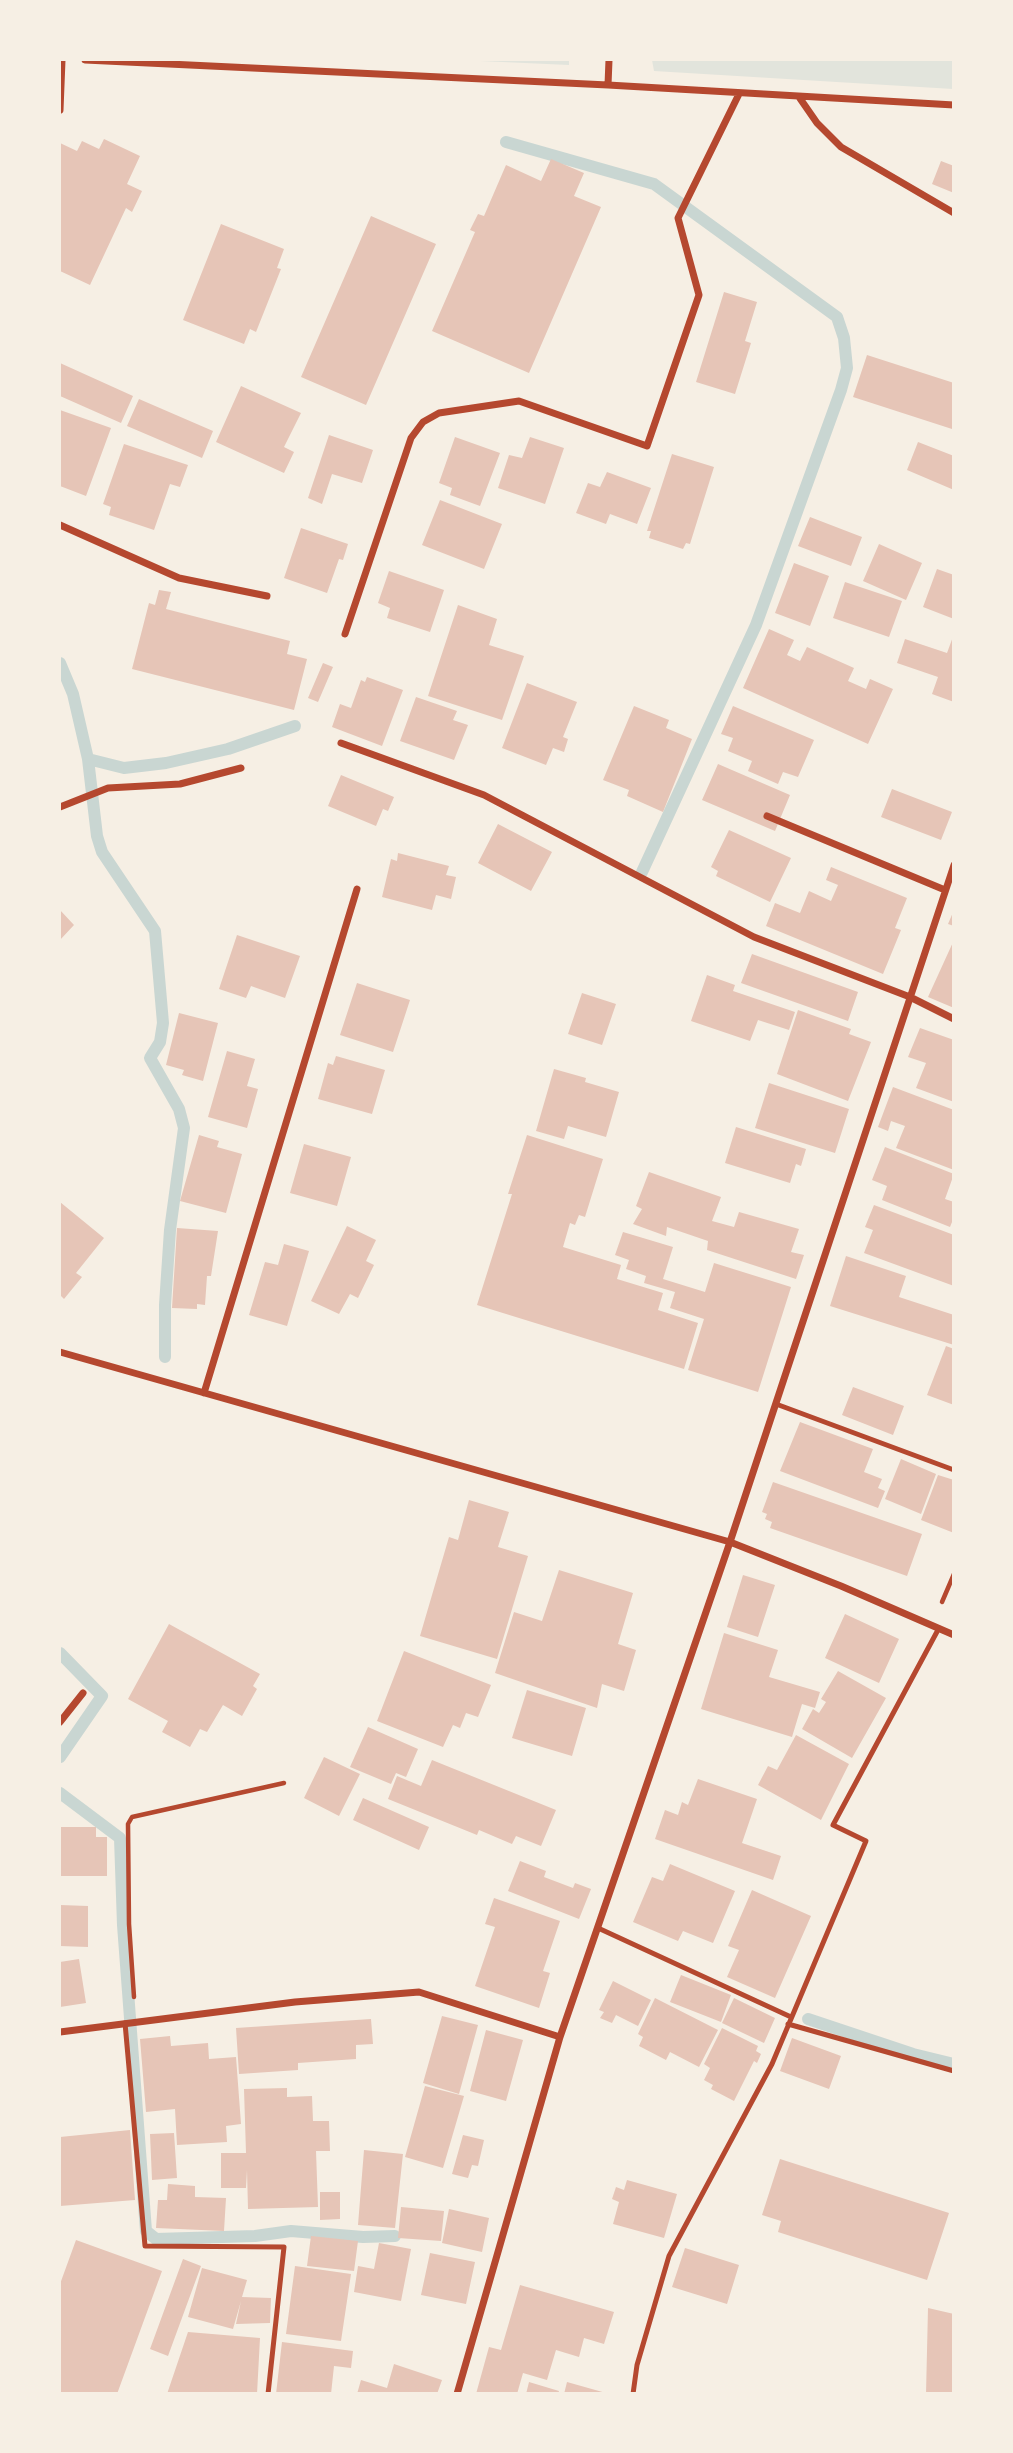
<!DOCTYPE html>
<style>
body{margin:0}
#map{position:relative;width:1013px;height:2453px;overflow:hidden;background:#f6efe4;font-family:Arial,sans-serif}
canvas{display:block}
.frame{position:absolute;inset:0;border:61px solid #f6efe4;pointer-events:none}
</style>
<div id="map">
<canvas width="1013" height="2453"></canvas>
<div class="frame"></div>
</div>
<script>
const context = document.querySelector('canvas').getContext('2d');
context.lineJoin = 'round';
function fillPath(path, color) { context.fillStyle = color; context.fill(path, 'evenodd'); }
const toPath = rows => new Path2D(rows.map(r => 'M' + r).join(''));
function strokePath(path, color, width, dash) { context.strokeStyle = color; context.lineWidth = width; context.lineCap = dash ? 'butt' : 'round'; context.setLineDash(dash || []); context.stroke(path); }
fillPath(toPath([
 [458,60,569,60,569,65],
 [652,60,953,60,953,89,654,71]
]), '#e2e4dc');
strokePath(toPath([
 [506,142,654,184,837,317,844,338,847,368,841,390,756,625,642,872],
 [60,663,73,694,88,759,97,836,102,852,155,931,163,1023,160,1042,150,1058,179,1109,184,1128,170,1230,165,1305,165,1357],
 [88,759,124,768,166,763,228,749,295,726],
 [60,1653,102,1696,60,1757],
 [60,1793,120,1838,123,1925,146,2231,156,2239,255,2236,291,2231,363,2237,395,2236],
 [808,2019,913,2054,954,2064]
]), '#c9d6d2', 12);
fillPath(toPath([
 [104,139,140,156,127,184,142,191,132,212,126,208,90,285,60,271,60,143,77,151,82,141,99,149],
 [551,159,584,173,574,196,601,207,529,373,432,331,475,232,470,230,478,214,484,216,506,165,541,181],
 [941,161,954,166,954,193,932,184],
 [371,216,436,244,366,405,301,377],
 [221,224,284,249,277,268,281,269,256,332,250,329,244,344,183,320],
 [724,292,757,302,745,341,751,343,735,394,696,382],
 [867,355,954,383,952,429,853,397],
 [60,363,133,396,121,423,60,396],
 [241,386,301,413,284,447,294,452,284,473,216,442],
 [139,399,213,431,202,458,127,426],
 [60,410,111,428,86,496,60,486],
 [329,435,373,450,362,483,332,474,322,504,308,498],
 [455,437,500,453,480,506,450,495,452,488,439,483],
 [530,437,564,448,545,504,498,488,509,455,522,458],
 [918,442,954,456,954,490,907,470],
 [124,444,188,465,180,487,170,484,154,530,109,515,111,507,103,504],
 [672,454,714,467,690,544,686,543,683,549,649,538,651,531,647,531],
 [607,472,651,488,637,524,610,514,606,524,576,513,588,483,600,487],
 [440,500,502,524,484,569,422,545],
 [810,517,862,537,851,566,798,546],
 [301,528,348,544,343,560,339,559,327,593,284,578],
 [879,544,922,563,906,600,863,581],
 [794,563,829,576,810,626,775,613],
 [937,569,954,575,954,619,923,607],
 [389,571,444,590,430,632,387,618,390,608,378,603],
 [845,582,902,601,889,637,833,618],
 [159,590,171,592,166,609,290,641,287,654,307,659,294,710,132,669,149,603,155,605],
 [458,605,497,619,489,645,524,656,502,720,428,696],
 [769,629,794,640,787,655,800,661,807,647,854,668,848,681,866,689,870,679,893,689,868,744,743,688],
 [954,634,954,702,932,694,938,677,897,663,905,639,947,653],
 [323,663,333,667,318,702,308,698],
 [367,677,403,690,382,746,332,727,340,704,351,708,361,680,365,682],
 [527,683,577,702,563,737,568,739,564,752,553,748,546,765,502,748],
 [416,697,457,711,453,720,468,725,454,760,400,741],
 [634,706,669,720,666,728,692,739,663,812,627,796,629,790,603,780],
 [733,706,814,740,798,777,783,772,778,784,748,771,752,761,728,751,733,738,721,734],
 [718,764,790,795,775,831,702,800],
 [341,775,394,797,388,811,383,809,376,826,328,806],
 [892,789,952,812,941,840,881,817],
 [498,824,552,852,531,891,478,863],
 [729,830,791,858,770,902,716,876,718,871,711,867],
 [398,853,449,866,446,875,456,877,451,899,436,895,432,910,382,897,391,859,397,861],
 [831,867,907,898,895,928,901,930,883,974,766,926,775,903,800,913,809,891,831,901,838,885,826,880],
 [60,910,74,925,60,940],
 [954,910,954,926,948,924],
 [237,935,300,956,285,998,251,986,246,998,219,989],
 [954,940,954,1008,928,997],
 [752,954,858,992,848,1021,741,983],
 [707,975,735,985,733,991,795,1012,789,1030,758,1020,750,1041,691,1021],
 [357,983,410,1000,393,1052,340,1035],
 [582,993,616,1004,602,1045,568,1034],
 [798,1010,851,1029,849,1034,871,1042,848,1101,777,1074],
 [179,1013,218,1023,203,1081,182,1075,184,1070,166,1065],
 [920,1028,954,1040,954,1102,916,1088,926,1063,908,1057],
 [227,1051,255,1059,247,1086,258,1089,247,1128,208,1117],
 [336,1056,385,1070,372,1114,318,1099,328,1063,333,1065],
 [554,1069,586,1078,585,1082,619,1092,606,1137,568,1126,564,1139,536,1131],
 [769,1083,849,1109,835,1153,755,1128],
 [893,1087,954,1110,954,1170,896,1148,905,1126,891,1121,888,1131,878,1127],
 [736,1127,806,1149,801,1166,796,1164,790,1183,725,1163],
 [199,1135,219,1141,217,1147,242,1154,226,1213,180,1201],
 [527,1135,603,1159,585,1217,579,1215,575,1225,570,1223,563,1247,621,1265,617,1279,663,1293,658,1310,698,1323,684,1369,477,1305,512,1194,508,1194],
 [304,1144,351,1157,337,1206,290,1193],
 [885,1147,954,1174,945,1199,954,1202,954,1217,950,1227,882,1200,887,1186,872,1180],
 [649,1172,721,1197,712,1221,734,1227,739,1212,799,1229,791,1252,804,1255,796,1279,707,1250,708,1241,667,1227,666,1236,633,1224,642,1209,636,1206],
 [60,1202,104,1238,76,1273,82,1277,64,1299,60,1295],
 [874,1205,954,1235,954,1286,864,1253,873,1230,865,1227],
 [347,1226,376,1240,366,1261,374,1265,358,1298,350,1294,339,1314,311,1301],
 [177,1228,218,1231,211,1276,207,1276,205,1305,197,1304,197,1309,172,1308],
 [623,1232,673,1247,663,1279,705,1292,714,1263,791,1287,758,1392,688,1370,704,1319,670,1308,675,1292,644,1283,646,1276,626,1269,629,1260,615,1255],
 [284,1244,309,1251,287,1326,249,1315,265,1262,278,1265],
 [846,1256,906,1276,899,1297,954,1315,954,1345,830,1306],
 [946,1346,954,1349,954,1405,927,1395],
 [853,1387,904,1406,893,1435,842,1415],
 [800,1422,873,1449,864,1472,882,1479,878,1488,885,1491,878,1508,780,1471],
 [901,1459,936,1474,921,1514,885,1499],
 [938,1475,954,1480,954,1533,921,1520],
 [773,1482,922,1534,907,1576,770,1528,772,1522,765,1519,767,1514,762,1512],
 [469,1500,509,1512,498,1547,528,1556,497,1659,420,1636,449,1537,458,1540],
 [559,1570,633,1593,618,1644,636,1650,624,1691,602,1684,597,1708,495,1673,514,1612,542,1621],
 [743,1575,775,1585,758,1637,727,1627],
 [845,1614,899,1639,879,1683,825,1658],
 [169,1624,260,1674,253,1686,257,1689,242,1716,223,1705,207,1732,200,1729,190,1747,162,1732,168,1721,128,1699],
 [724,1633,778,1650,769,1677,820,1692,815,1708,802,1704,792,1737,701,1709],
 [404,1651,491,1685,478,1717,466,1713,460,1728,453,1725,443,1747,377,1721],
 [838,1671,886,1698,852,1758,802,1729,813,1709,819,1713,826,1702,821,1699],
 [527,1690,586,1708,572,1756,512,1738],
 [368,1727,418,1749,406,1777,396,1773,391,1784,350,1767],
 [796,1735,849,1764,821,1820,758,1785,768,1766,777,1770],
 [324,1757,360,1774,339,1816,304,1798],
 [432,1760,556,1810,541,1846,516,1836,512,1844,479,1830,477,1835,388,1799,397,1776,421,1786],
 [698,1779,757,1799,742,1843,781,1856,773,1880,655,1839,665,1810,678,1815,682,1802,688,1805],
 [363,1798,429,1827,419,1850,353,1820],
 [60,1827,96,1827,96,1837,107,1837,107,1876,60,1876],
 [520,1861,546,1871,544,1877,573,1888,575,1883,591,1889,579,1919,508,1891],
 [670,1864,735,1891,713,1943,683,1931,678,1941,633,1922,652,1877,663,1881],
 [752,1890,811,1916,775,1998,727,1977,739,1950,728,1946],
 [494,1898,560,1921,543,1971,550,1973,539,2008,475,1986,495,1927,485,1924],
 [60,1905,88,1906,88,1947,60,1946],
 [79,1959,86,2003,60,2007,60,1962],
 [681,1975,731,1995,721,2022,670,2002],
 [613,1981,651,2000,638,2026,616,2015,612,2023,600,2018,604,2012,599,2010],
 [655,1998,718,2030,699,2067,670,2052,666,2060,639,2046,643,2037,638,2034],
 [734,1998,775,2018,764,2043,722,2023],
 [442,2016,478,2025,459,2094,423,2083],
 [371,2019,373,2044,356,2045,356,2059,298,2063,298,2070,239,2074,236,2028],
 [722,2028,758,2046,756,2051,761,2054,757,2063,754,2061,734,2101,711,2089,713,2085,704,2080,710,2068,704,2064],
 [486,2030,523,2040,506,2101,470,2091],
 [170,2036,171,2046,208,2043,209,2059,236,2057,241,2124,226,2126,227,2142,177,2145,175,2109,146,2112,140,2039],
 [792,2038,841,2056,829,2089,780,2071],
 [425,2086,464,2096,443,2168,405,2157],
 [287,2088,287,2097,312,2096,313,2121,329,2121,330,2151,316,2151,318,2207,248,2209,247,2170,246,2188,221,2188,221,2153,246,2153,244,2089],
 [130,2130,135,2200,60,2206,60,2137],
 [174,2133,177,2178,152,2180,150,2134],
 [463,2135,484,2140,478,2166,472,2165,468,2178,452,2174],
 [364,2150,403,2154,395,2228,358,2225],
 [780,2159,949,2213,927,2280,778,2232,781,2221,762,2215],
 [627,2180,677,2194,664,2238,613,2224,619,2202,612,2199,616,2187,624,2190],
 [168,2184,195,2186,195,2197,226,2198,224,2231,156,2228,158,2200,167,2200],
 [320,2192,340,2192,340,2219,320,2220],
 [401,2207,444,2211,441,2241,398,2238],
 [449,2209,489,2218,482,2252,442,2243],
 [311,2236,358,2241,354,2271,307,2266],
 [76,2240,162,2271,117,2394,60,2394,60,2284],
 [379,2243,411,2249,401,2301,354,2292,358,2266,374,2269],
 [685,2248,739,2265,727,2304,672,2287],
 [430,2253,475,2262,466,2304,421,2295],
 [183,2259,201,2266,168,2356,150,2349],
 [295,2266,351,2274,341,2341,286,2334],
 [202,2268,247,2280,242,2297,271,2298,270,2323,236,2324,241,2301,233,2329,188,2317],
 [520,2285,614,2312,604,2344,584,2338,579,2357,556,2350,547,2380,523,2373,517,2394,476,2394,489,2347,501,2350],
 [928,2308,954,2314,954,2394,926,2394],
 [188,2332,260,2338,257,2394,167,2394],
 [282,2342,353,2351,351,2368,334,2366,331,2394,276,2394],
 [394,2364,442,2380,437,2394,357,2394,361,2380,387,2388],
 [529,2382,559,2391,558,2394,526,2394],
 [567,2382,606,2393,606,2394,564,2394]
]), '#e6c5b7');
strokePath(toPath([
 [942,1602,954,1574],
 [134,1997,129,1924,128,1824,132,1817,284,1783]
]), '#b5482f', 4.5);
strokePath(toPath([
 [776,1404,954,1470],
 [598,1928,791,2017],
 [125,2023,145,2246,284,2247,268,2394],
 [788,2024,954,2071],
 [633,2394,637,2365,669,2256,772,2064,866,1841,833,1825,939,1628]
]), '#b5482f', 5);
strokePath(toPath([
 [85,60,608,85,954,105],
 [608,85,609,60],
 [799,97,817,123,841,147,954,213],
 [60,110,62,60],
 [60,525,179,578,267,596],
 [345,634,411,438,423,422,439,413,519,401,647,446,699,295,678,218,739,94],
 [341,743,484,795,754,937,910,997,954,1019],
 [60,807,108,788,180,784,241,768],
 [767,816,945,890],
 [60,1352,730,1542,841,1586,954,1635],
 [204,1393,357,889],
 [60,1722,83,1693],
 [60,2032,295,2002,419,1992,560,2037],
 [457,2394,560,2037,730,1542,954,865]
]), '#b5482f', 7);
</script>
